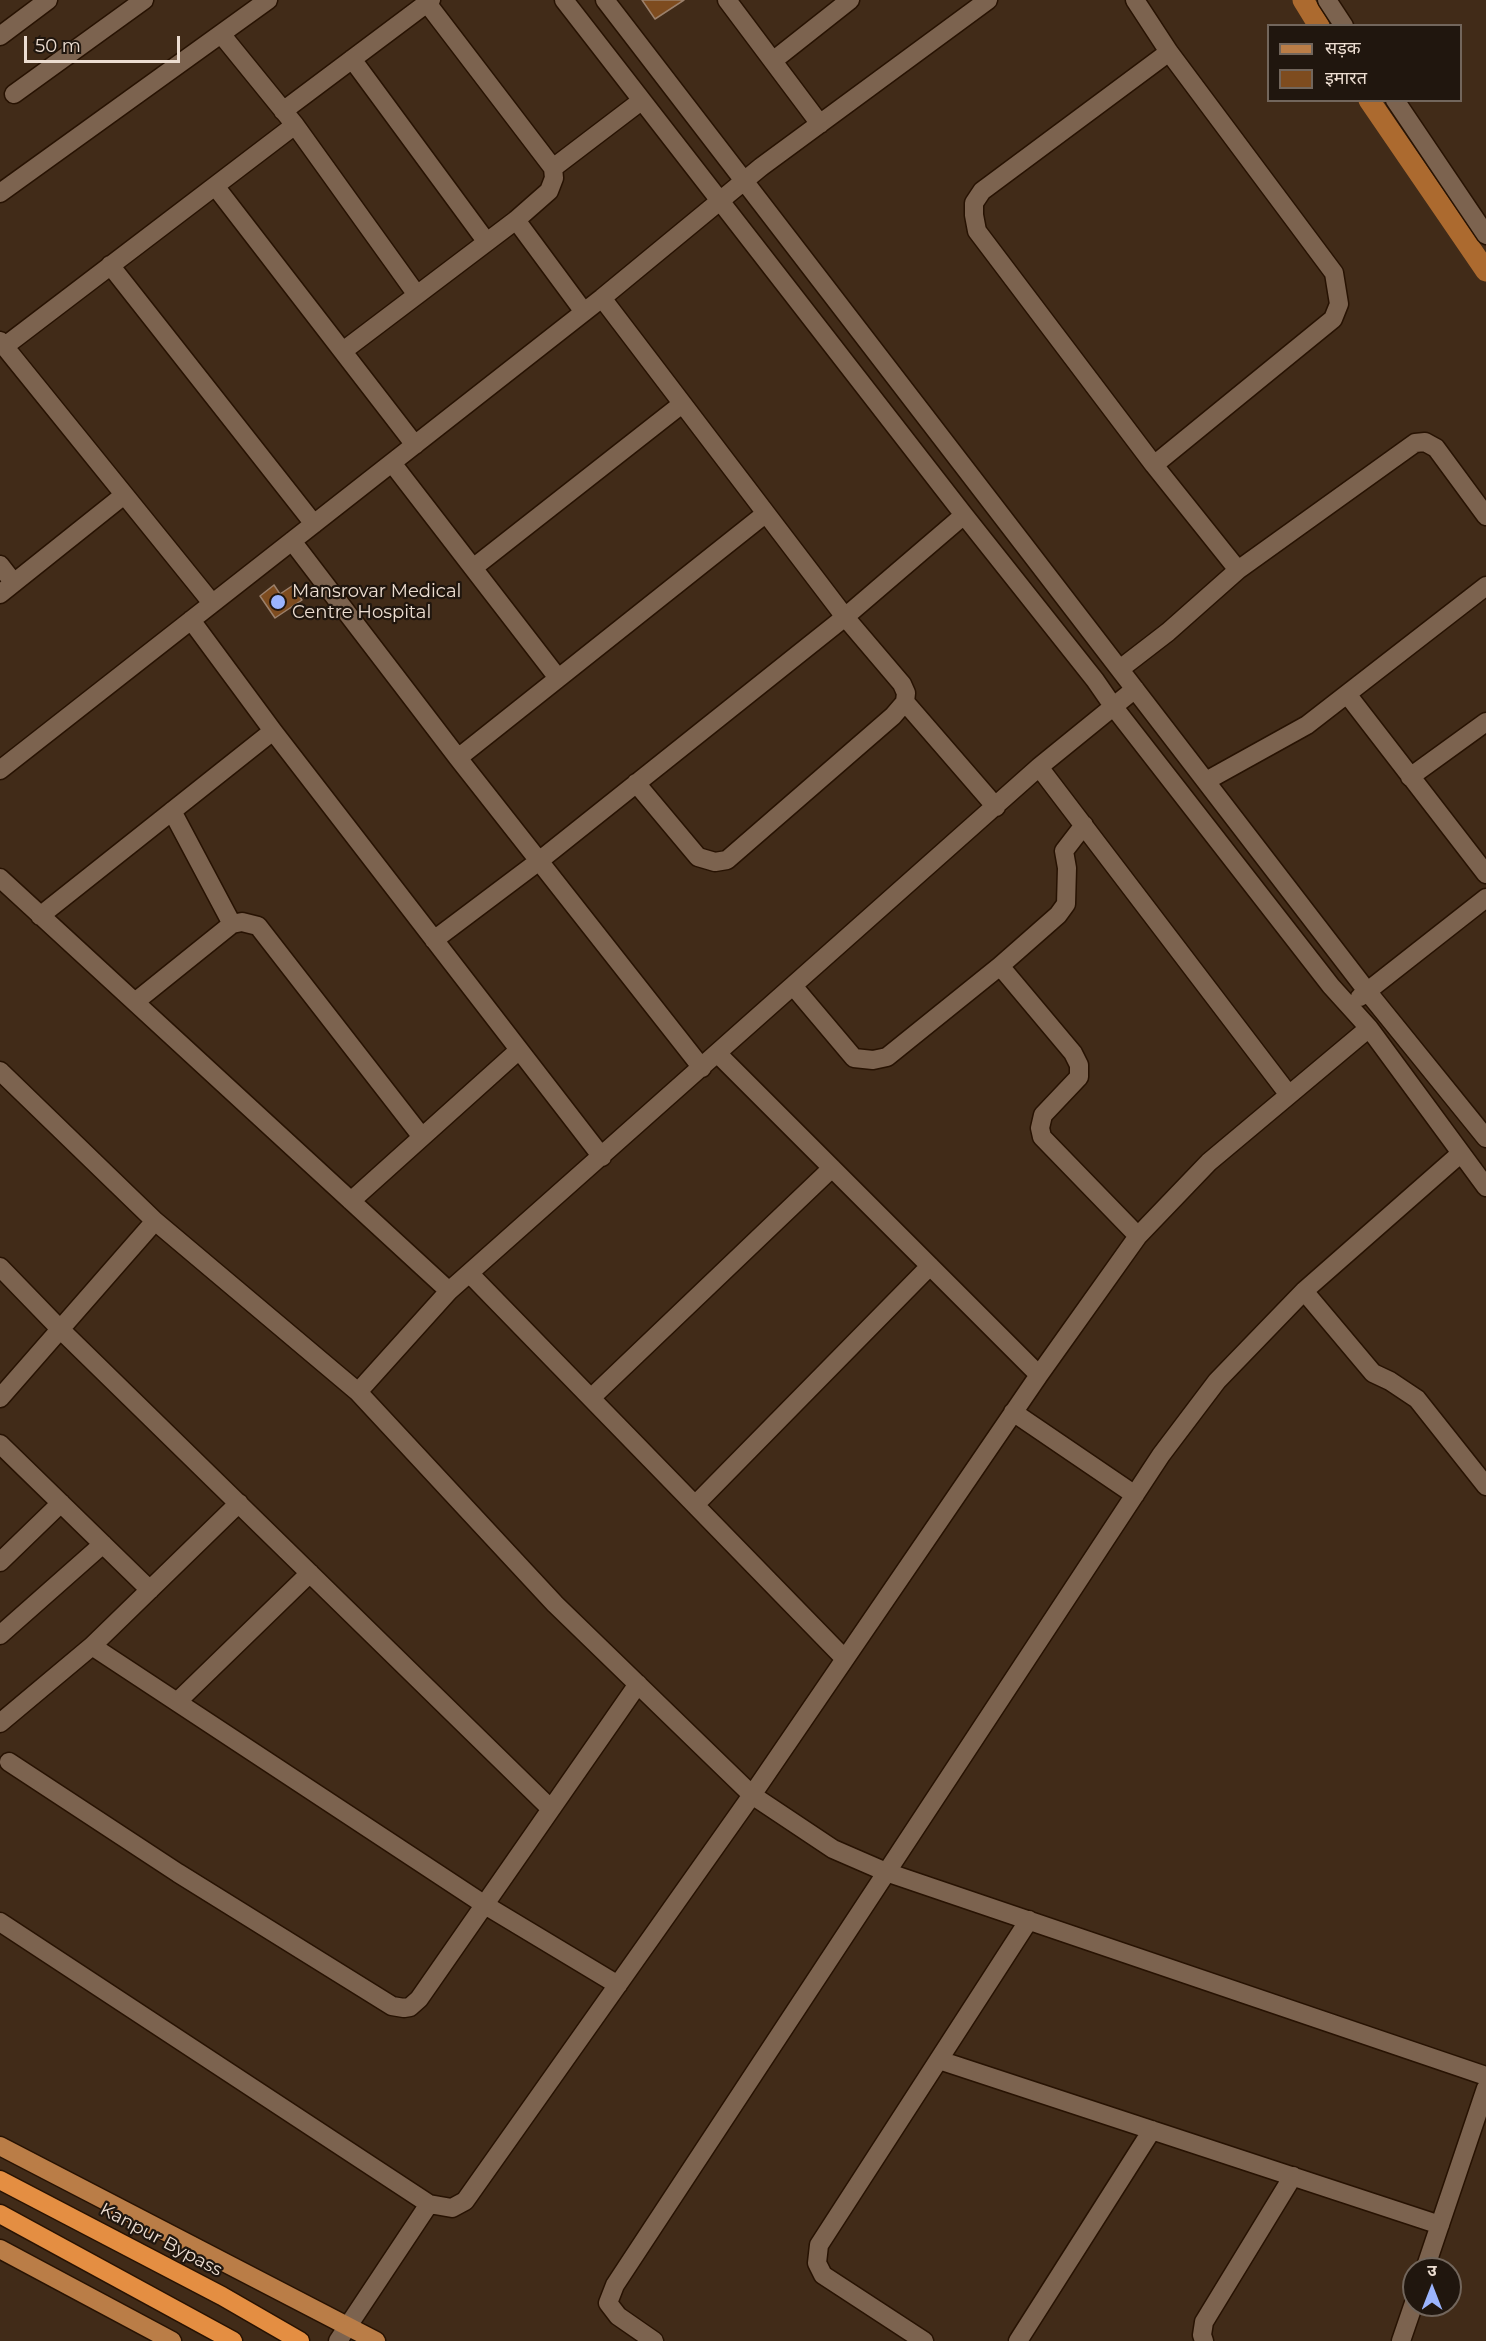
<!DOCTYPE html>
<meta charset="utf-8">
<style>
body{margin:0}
#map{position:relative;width:1486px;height:2341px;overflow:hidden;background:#412b18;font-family:Montserrat,"Noto Sans Devanagari",sans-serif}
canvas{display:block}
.legend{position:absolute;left:1267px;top:24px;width:195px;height:78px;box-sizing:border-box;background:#20160e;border:2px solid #72665c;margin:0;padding:8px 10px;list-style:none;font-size:18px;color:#ecddd1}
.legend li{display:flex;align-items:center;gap:12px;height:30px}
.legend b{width:30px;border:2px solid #72665c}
.north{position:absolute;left:1402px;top:2257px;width:60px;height:60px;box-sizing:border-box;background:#20160e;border:2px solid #72665c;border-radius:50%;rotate:0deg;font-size:16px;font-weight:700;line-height:24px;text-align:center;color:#ecddd1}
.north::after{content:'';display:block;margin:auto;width:21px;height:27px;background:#9bb4fd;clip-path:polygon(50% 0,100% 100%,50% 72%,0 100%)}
.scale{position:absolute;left:24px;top:36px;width:156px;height:27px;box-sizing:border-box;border:3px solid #ecddd1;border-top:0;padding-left:8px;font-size:18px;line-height:21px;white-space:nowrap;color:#ecddd1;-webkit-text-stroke:4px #20160e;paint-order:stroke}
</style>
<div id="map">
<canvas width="1486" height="2341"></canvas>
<ul class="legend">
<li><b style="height:8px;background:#ba7d47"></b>सड़क</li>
<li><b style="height:16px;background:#7e4c1f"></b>इमारत</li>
</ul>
<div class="north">उ</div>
<div class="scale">50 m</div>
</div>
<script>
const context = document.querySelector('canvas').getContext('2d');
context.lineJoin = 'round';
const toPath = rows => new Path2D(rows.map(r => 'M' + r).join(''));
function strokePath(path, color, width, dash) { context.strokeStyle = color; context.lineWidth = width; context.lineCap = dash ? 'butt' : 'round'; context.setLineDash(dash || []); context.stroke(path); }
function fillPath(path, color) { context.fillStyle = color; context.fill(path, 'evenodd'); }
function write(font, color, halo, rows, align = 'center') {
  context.font = font + ' Montserrat,sans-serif'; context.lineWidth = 4.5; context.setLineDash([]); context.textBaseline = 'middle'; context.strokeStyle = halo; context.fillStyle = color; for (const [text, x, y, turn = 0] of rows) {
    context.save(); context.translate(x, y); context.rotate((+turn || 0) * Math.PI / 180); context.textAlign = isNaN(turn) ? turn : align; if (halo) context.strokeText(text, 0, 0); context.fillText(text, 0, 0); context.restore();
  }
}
strokePath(toPath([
 [1303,0,1319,26],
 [1369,100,1486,271]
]), '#ac6a2f', 21);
const building = toPath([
 [642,0,684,0,655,19,642,0],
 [274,585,280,594,292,586,302,600,275,618,260,596,274,585]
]);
fillPath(building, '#7e4c1f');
strokePath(building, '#9b806b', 1.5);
const minor = toPath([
 [564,0,964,515,1095,680,1113,706,1331,986,1369,1028,1486,1187],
 [605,0,1367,991,1486,1138],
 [727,0,820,124],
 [1135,0,1169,52,1334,273,1339,304,1333,319,1154,465],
 [1327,0,1344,26],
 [221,34,295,125,417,295],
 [0,36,48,0],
 [1169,52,982,191,974,203,974,215,977,231,1154,465,1238,570],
 [352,59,486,241],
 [774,60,850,0],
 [14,94,144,0],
 [1395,100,1486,235],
 [283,111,431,0],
 [553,168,641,101],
 [215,186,415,445],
 [0,193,268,0],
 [516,220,584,312],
 [110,265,314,524],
 [602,298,845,617,902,684,906,693,905,702,893,716,727,860,715,862,698,857,636,783],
 [0,341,212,603],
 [5,346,295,125],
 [343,351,516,220,549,191,554,178,553,168,427,3],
 [392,463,558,678],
 [292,541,458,758,702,1068],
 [0,565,14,583],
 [473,568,682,404],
 [0,594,124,495],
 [191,620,273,731,602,1157],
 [1120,669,1168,632,1238,570,1415,443,1425,442,1436,448,1486,516],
 [1347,694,1486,874],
 [905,702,996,807],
 [458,758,765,514],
 [1039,767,1289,1095],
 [0,770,602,298,761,167,988,0],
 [1410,777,1486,722],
 [1206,781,1307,725,1486,586],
 [172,811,232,924],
 [1084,825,1064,851,1067,868,1066,904,1058,915,1000,966,1073,1053,1079,1065,1079,1077,1043,1115,1040,1128,1042,1137,1138,1236],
 [0,878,449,1291],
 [40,916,273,731],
 [434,940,539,861,845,617,964,515],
 [794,987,854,1058,873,1060,887,1057,1000,966],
 [1360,997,1486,898],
 [135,1002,232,924,242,922,258,926,422,1137],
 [718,1054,1039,1375],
 [0,1071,155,1221,358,1392,555,1604,752,1795,833,1849,886,1872,1486,2076],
 [351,1201,519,1050],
 [0,1267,61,1330,551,1809],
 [470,1274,845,1659],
 [1304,1291,1373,1373,1390,1381,1417,1399,1486,1486],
 [358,1392,449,1291,1039,767,1135,689],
 [0,1398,155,1221],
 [591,1398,832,1168],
 [1013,1412,1135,1495],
 [0,1444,150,1590],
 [695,1505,930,1266],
 [0,1562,61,1503],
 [0,1635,103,1544],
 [92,1646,485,1905,618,1985],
 [177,1702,310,1573],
 [0,1723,92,1646,239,1503],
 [9,1762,178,1873,392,2006,404,2008,410,2007,419,1999,638,1684],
 [0,1922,429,2204,452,2208,465,2201,752,1795,1039,1375,1138,1236,1209,1162,1369,1028],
 [939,2060,1440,2225],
 [1425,2269,1486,2088],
 [338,2341,429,2204],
 [654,2341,618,2316,608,2303,615,2285,1161,1455,1217,1381,1304,1291,1460,1154],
 [924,2341,823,2275,817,2263,819,2245,1029,1920],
 [1018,2341,1152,2130],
 [1204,2341,1202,2335,1204,2322,1293,2176],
 [1401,2341,1414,2303]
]);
const major = toPath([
 [0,2146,376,2341],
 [0,2249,172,2341]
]);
const highway = toPath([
 [0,2180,222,2296,300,2341],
 [0,2214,233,2341]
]);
strokePath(minor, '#271202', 21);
strokePath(major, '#271202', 21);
strokePath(highway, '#271202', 21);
strokePath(minor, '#7c634f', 18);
strokePath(major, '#ba7d47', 18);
strokePath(highway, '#e48e42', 18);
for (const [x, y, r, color] of [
 [278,602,8,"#9bb4fd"]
]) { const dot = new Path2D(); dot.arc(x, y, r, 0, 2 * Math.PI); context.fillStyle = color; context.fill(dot); strokePath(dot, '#20160e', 2); }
write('18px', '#ecddd1', '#20160e', [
 ["Mansrovar Medical",292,592],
 ["Centre Hospital",292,613]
], 'left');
write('18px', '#ecddd1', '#20160e', [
 ["Kanpur Bypass",161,2240,28]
]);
</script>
